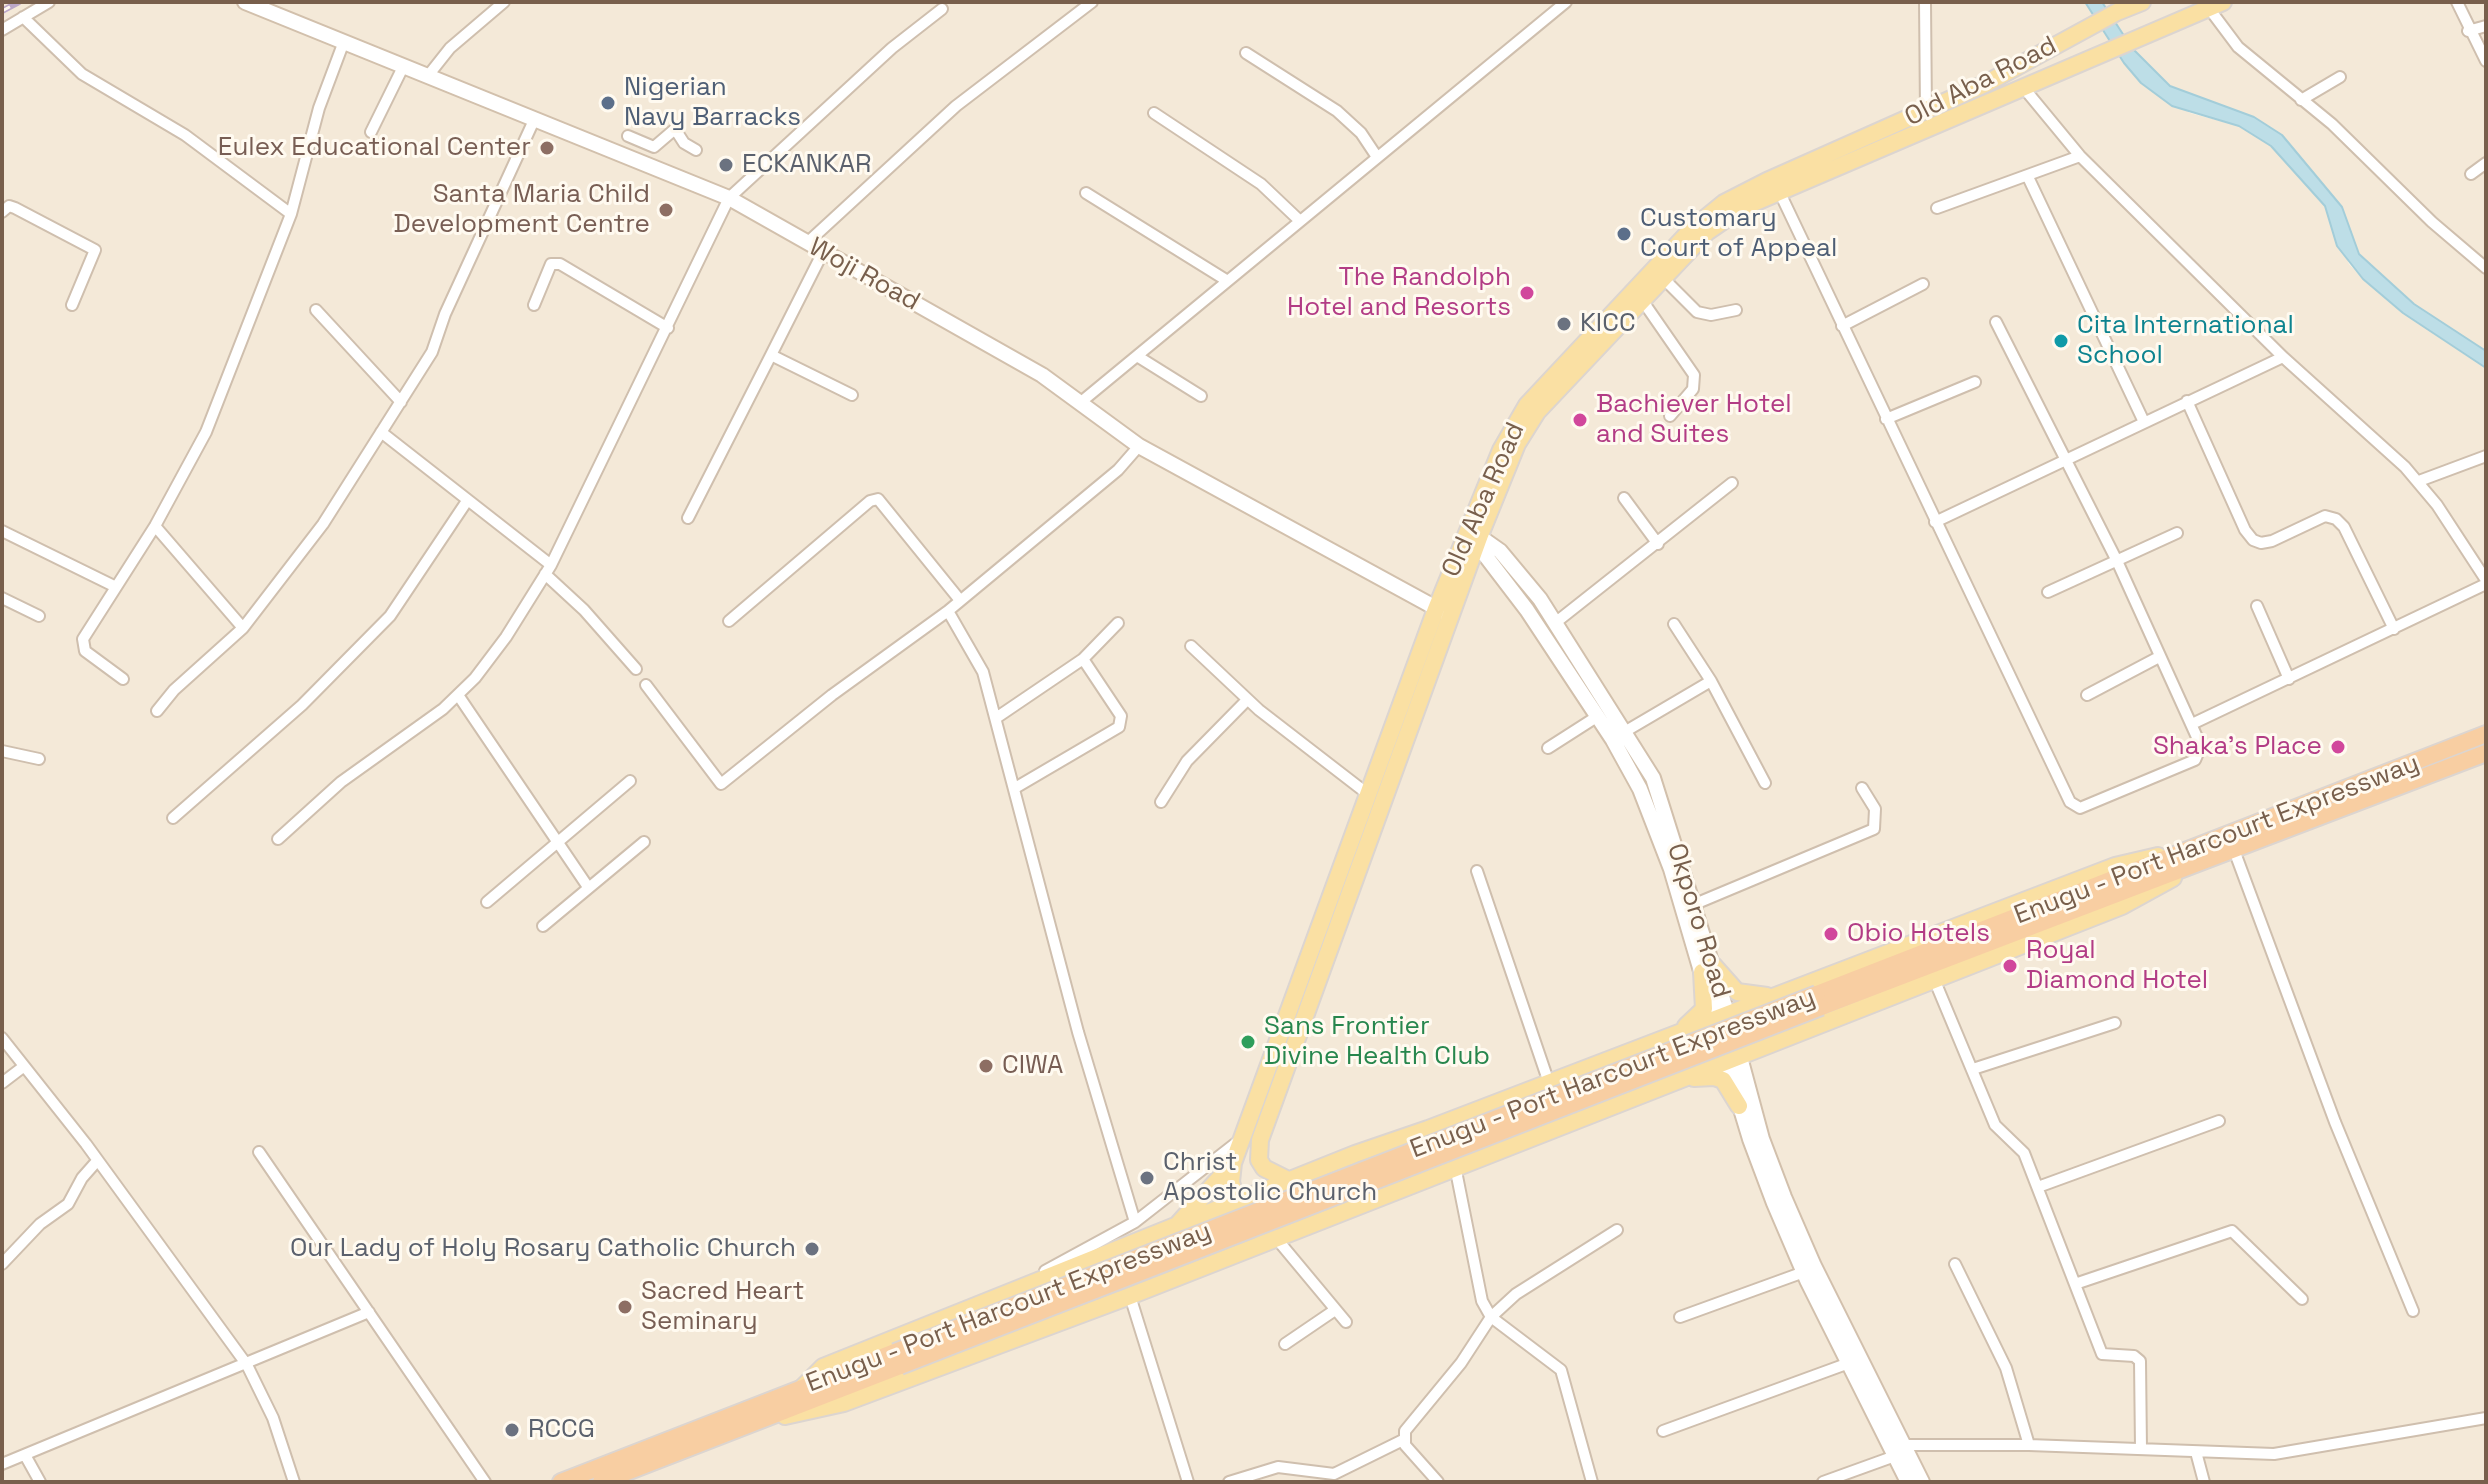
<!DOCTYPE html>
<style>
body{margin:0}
#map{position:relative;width:2488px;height:1484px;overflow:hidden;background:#fdf7ea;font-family:"Space Grotesk",sans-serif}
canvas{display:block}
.frame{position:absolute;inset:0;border:4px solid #785f4c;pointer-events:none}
</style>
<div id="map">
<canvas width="2488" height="1484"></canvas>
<div class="frame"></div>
</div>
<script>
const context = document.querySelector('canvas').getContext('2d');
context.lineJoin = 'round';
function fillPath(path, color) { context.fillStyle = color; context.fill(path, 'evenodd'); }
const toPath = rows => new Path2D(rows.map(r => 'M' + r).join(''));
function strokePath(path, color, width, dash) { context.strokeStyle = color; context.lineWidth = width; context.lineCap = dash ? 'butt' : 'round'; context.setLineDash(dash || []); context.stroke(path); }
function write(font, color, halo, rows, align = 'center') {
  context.font = font + ' "Space Grotesk",sans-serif'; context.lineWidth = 6; context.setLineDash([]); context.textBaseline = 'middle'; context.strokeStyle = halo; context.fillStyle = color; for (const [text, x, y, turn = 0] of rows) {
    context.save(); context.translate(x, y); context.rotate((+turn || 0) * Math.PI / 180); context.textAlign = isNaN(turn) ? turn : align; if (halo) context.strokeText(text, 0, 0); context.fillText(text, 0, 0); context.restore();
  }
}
fillPath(toPath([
 [2,2,2085,2,2124,63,2141,83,2190,113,2239,126,2271,146,2325,206,2349,264,2363,279,2403,313,2486,368,2486,1482,2,1482],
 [2102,2,2486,2,2486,351,2414,304,2359,254,2342,207,2282,135,2254,117,2170,86,2132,48]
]), '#f4e9d8');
const water = toPath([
 [2085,2,2102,2,2132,48,2170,86,2254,117,2282,135,2342,207,2359,254,2414,304,2486,351,2486,368,2403,313,2363,279,2337,246,2325,206,2271,146,2239,126,2172,106,2141,83,2124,63,2085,2]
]);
fillPath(water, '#bddee7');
strokePath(water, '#a3cdd9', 2);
const minor = toPath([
 [1925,2,1926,112],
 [2457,2,2486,61],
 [2208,7,2238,47,2332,124,2432,222,2486,268],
 [23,17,82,74,185,135,291,214],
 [2,30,49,2],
 [2468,31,2486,26],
 [1246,53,1337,111,1361,133,1377,157],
 [427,77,450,48,504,2],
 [2023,87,2080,156,2283,357,2405,467,2437,505,2486,580],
 [2301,100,2340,77],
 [1154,113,1261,184,1300,221],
 [371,132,403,67],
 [628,136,654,147,675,129,684,143,696,150],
 [2471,174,2486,163],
 [2028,177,2144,422],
 [1779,191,2070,802,2080,808,2195,760,2201,746,2117,561,1996,322],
 [1086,193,1226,280],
 [1937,208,2080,156],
 [2,212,9,206,15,208,95,250,72,305],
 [807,243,956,106,1092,2],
 [823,252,771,355,852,395],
 [1663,278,1697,312,1711,315,1736,310],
 [1642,300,1694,375,1693,389,1670,416],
 [534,305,551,264,560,264,668,328],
 [316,310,401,402],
 [1842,326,1923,284],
 [1137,356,1201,396],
 [2187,401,2245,530,2253,540,2261,543,2272,541,2325,516,2336,519,2344,527,2394,629],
 [1081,402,1566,2],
 [1886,419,1975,382],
 [381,432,551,565],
 [2419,481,2486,456],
 [1624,498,1658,544],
 [688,518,771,355],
 [1935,522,2283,357],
 [155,526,243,628],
 [2,531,116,587],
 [545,574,584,610,636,669],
 [2048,592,2177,533],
 [2,598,39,616],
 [2257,606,2289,679],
 [948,611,983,672,1078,1032,1135,1222],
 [729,621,870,501,878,499,959,599],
 [1555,623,1732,483],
 [1674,624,1711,681,1765,783],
 [1191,646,1259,710,1369,795],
 [123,679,85,651,83,639,155,526,206,432,291,214,319,108,343,44],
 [646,685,721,784,832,695,948,611,1118,470,1139,446],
 [458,695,588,887],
 [2087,695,2159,657],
 [157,711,174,690,243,628,323,524,432,352,445,314,535,118],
 [996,718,1083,659,1118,623],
 [2192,724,2486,584],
 [1626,731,1711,681],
 [1548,748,1598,716],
 [2,751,39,759],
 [1015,788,1119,727,1121,716,1083,659],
 [1161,802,1187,761,1247,700],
 [173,818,302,705,390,616,467,501],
 [278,839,341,782,443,709,475,678,506,637,551,565,729,198,892,48,942,9],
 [2234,850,2335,1122,2413,1311],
 [1477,871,1549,1083],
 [487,902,630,781],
 [1695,904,1874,829,1875,809,1862,788],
 [543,926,644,842],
 [1934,979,1995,1125,2024,1153,2102,1354,2134,1356,2140,1361,2141,1449],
 [2,1038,86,1144,247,1365,273,1418,294,1482],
 [1973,1069,2115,1023],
 [2,1083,23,1067],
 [259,1152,485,1482],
 [1455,1166,1482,1301,1491,1317,1561,1370,1592,1482],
 [2038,1187,2219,1121],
 [1276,1238,1346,1322],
 [2,1264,40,1224,68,1204,82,1178,97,1161],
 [1955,1264,2006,1368,2029,1445],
 [1045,1271,1135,1222,1240,1140],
 [2075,1284,2232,1231,2302,1299],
 [1130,1296,1188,1482],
 [1680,1317,1804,1272],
 [1285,1344,1335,1310],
 [1663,1431,1849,1363],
 [1905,1445,2029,1445,2274,1454,2486,1418],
 [2196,1452,2204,1482],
 [25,1455,40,1482],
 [2,1464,369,1312],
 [1229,1482,1278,1467,1334,1474,1403,1440],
 [1438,1482,1405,1445,1405,1431,1461,1363,1491,1317,1516,1294,1617,1230],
 [1823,1482,1895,1456]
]);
const secondary = toPath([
 [245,2,729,198,1042,375,1139,446,1445,613],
 [1473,532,1500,551,1540,599,1653,778,1730,1022],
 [1468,543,1485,555,1527,610,1613,740,1640,789,1671,869,1718,1029],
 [1737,1046,1762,1139,1784,1197,1814,1266,1922,1482],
 [1724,1053,1750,1139,1774,1203,1807,1280,1908,1482]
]);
const primary = toPath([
 [1713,965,1737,992,1767,996],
 [1686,1026,1704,1009,1702,972],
 [1694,1078,1714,1077,1723,1080,1739,1106],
 [1292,1182,1264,1168,1259,1160,1260,1140,1480,535,1517,444,1537,412,1707,232,1742,208,2223,2],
 [1178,1224,1233,1163],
 [1276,1238,1256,1228,1237,1202,1231,1182,1233,1163,1436,609,1501,450,1527,405,1691,230,1724,203,1767,181,1985,84,2117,12,2142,2],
 [801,1389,823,1367,1355,1154,1428,1129,2115,866,2158,856],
 [785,1416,844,1403,1130,1296,2122,906,2173,878]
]);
const trunk = toPath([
 [1817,994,2486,734],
 [1821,1007,2486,753],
 [561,1482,895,1352],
 [601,1482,900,1366]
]);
strokePath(minor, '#cfbfae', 14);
strokePath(secondary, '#d2c0ac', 18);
strokePath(primary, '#dcd5d0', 20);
strokePath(trunk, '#dcd5d0', 20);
strokePath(minor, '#fff', 10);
strokePath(secondary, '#fff', 14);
strokePath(primary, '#fae0a3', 16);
strokePath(trunk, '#f8cea2', 16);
const rail = toPath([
 [2,11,19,2]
]);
strokePath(rail, '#bba7c8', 6);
strokePath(rail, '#fffaf0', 3, [9]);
const trunkBridge = toPath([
 [895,1352,1817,994],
 [900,1366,1821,1007]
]);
strokePath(trunkBridge, '#dcd5d0', 20, []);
strokePath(trunkBridge, '#f8cea2', 16);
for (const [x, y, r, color] of [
 [608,103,8,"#5c6f8a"],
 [547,148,8,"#8d6e63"],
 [726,165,8,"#6b7280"],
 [666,210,8,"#8d6e63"],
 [1624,234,8,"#5c6f8a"],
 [1527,293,8,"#d1479c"],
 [1564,324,8,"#6b7280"],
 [2061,341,8,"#0f9aa8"],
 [1580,420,8,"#d1479c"],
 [2338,747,8,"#d1479c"],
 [1831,934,8,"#d1479c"],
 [2010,966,8,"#d1479c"],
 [1248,1042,8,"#2e9e5b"],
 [986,1066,8,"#8d6e63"],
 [1147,1178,8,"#6b7280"],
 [812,1249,8,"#6b7280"],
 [625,1307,8,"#8d6e63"],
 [512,1430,8,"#6b7280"]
]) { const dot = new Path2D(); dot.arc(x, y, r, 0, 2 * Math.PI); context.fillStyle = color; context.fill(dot); strokePath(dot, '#fffaf0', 3); }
write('26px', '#785f4c', '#fffaf0', [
 ["Old Aba Road",1981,82,-27],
 ["Woji Road",864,275,29],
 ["Old Aba Road",1484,500,-66],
 ["Enugu - Port Harcourt Expressway",2217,840,-21],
 ["Okporo Road",1698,921,73],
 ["Enugu - Port Harcourt Expressway",1613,1074,-21],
 ["Enugu - Port Harcourt Expressway",1009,1308,-21]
]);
write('26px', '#4e5e75', '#fffaf0', [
 ["Nigerian",624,88],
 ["Navy Barracks",624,118],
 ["Customary",1640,219],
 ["Court of Appeal",1640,249]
], 'left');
write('26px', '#785e54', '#fffaf0', [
 ["Eulex Educational Center",531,148],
 ["Santa Maria Child",650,195],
 ["Development Centre",650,225],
 ["CIWA",1002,1066,"left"],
 ["Sacred Heart",641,1292,"left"],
 ["Seminary",641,1322,"left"]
], 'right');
write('26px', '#5b616d', '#fffaf0', [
 ["ECKANKAR",742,165],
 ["KICC",1580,324],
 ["Christ",1163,1163],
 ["Apostolic Church",1163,1193],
 ["Our Lady of Holy Rosary Catholic Church",796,1249,"right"],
 ["RCCG",528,1430]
], 'left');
write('26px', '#b23c85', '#fffaf0', [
 ["The Randolph",1511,278,"right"],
 ["Hotel and Resorts",1511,308,"right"],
 ["Bachiever Hotel",1596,405],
 ["and Suites",1596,435],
 ["Shaka's Place",2322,747,"right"],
 ["Obio Hotels",1847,934],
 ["Royal",2026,951],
 ["Diamond Hotel",2026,981]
], 'left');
write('26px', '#0d838f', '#fffaf0', [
 ["Cita International",2077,326],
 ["School",2077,356]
], 'left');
write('26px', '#27864d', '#fffaf0', [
 ["Sans Frontier",1264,1027],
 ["Divine Health Club",1264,1057]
], 'left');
</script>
